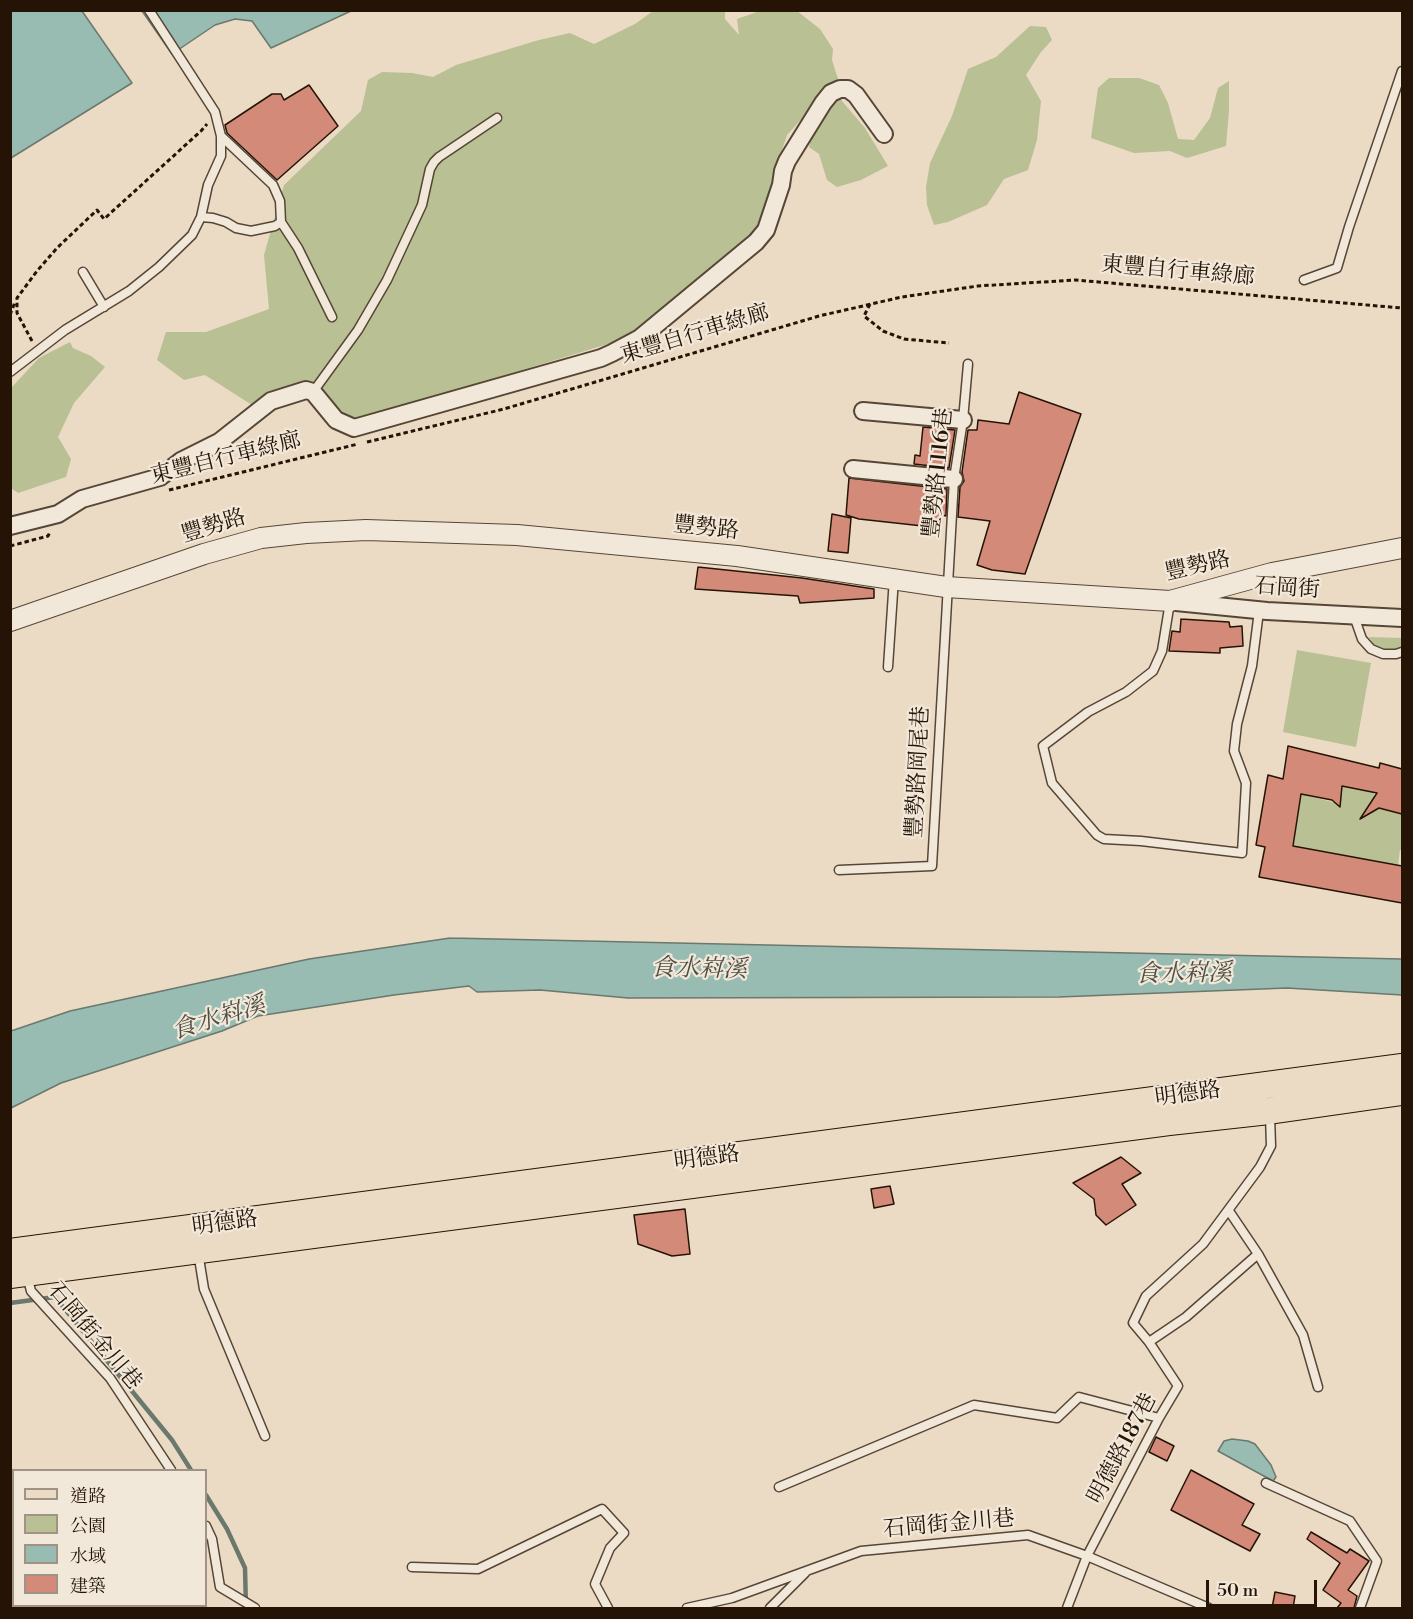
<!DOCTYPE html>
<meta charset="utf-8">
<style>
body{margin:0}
#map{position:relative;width:1413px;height:1619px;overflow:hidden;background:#ebdbc4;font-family:"Libre Bodoni","Noto Serif TC",serif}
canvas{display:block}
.frame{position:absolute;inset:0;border:12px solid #251406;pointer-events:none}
.legend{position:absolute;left:12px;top:1469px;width:195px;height:138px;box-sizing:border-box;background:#f2e8d9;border:2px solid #a09385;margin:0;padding:8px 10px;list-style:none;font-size:18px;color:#251406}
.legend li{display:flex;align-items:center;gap:12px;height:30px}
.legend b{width:30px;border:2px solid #a09385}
.scale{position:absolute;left:1206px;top:1580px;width:111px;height:27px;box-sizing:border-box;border:3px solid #251406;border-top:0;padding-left:8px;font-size:18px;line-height:21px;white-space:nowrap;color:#251406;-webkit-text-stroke:4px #f2e8d9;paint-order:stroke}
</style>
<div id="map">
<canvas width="1413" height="1619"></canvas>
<div class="frame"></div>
<ul class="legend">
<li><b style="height:8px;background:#ebdbc4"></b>道路</li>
<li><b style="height:16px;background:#b8c094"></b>公園</li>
<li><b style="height:16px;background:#98bbb2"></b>水域</li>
<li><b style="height:16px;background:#d48a78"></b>建築</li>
</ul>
<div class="scale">50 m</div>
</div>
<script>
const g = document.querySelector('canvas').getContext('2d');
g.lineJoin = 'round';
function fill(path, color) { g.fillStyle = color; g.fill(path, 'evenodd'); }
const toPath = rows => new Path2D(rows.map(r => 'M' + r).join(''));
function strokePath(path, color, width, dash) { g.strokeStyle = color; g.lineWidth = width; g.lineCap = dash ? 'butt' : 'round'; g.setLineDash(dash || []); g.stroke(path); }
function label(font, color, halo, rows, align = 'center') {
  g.font = font + ' "Libre Bodoni","Noto Serif TC",serif'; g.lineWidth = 4.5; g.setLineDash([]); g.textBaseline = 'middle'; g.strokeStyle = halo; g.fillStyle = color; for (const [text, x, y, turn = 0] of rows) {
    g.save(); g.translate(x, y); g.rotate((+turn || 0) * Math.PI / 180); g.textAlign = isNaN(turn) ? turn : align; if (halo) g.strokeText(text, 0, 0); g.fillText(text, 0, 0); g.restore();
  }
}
fill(toPath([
 [653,11,725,11,725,19,739,35,737,19,760,11,797,11,820,29,833,49,832,60,838,79,787,135,772,180,769,206,761,226,749,244,687,293,621,340,355,421,339,412,328,396,309,386,280,391,252,405,205,375,184,380,157,360,166,332,206,332,269,309,264,255,284,185,361,111,368,80,382,72,412,73,433,77,456,65,539,40,570,33,594,44,635,24],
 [1030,26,1046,27,1052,40,1041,52,1026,75,1041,101,1037,140,1028,170,1004,179,987,205,948,222,934,225,927,205,926,187,930,163,952,116,968,69,996,57],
 [1109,78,1139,78,1159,85,1168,103,1178,139,1194,140,1210,118,1218,88,1229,81,1229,110,1226,146,1187,158,1170,151,1134,153,1091,138,1098,88],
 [836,94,865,128,888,166,861,180,837,187,827,180,819,154,809,147,814,116],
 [70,342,73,348,91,356,105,367,74,403,58,437,71,459,66,477,18,493,11,488,11,388,39,358],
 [1369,637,1402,638,1402,646,1396,650,1386,650,1375,646],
 [1297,650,1371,663,1356,747,1283,732],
 [1341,785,1374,792,1374,810,1379,808,1402,814,1402,850,1400,850,1398,865,1293,846,1297,821,1296,816,1301,794,1336,803]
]), '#b8c094');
const water = toPath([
 [11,10,82,11,132,83,11,158,11,10],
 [142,11,351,11,271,48,252,21,235,19,215,25,172,54,142,11],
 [450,938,1402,959,1402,995,1287,988,1059,997,628,998,540,990,477,992,469,986,394,995,258,1016,222,1031,61,1083,11,1108,11,1031,70,1011,309,959,450,938],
 [1232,1439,1248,1441,1255,1444,1271,1465,1276,1477,1273,1481,1218,1451,1224,1441,1232,1439]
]);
fill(water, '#98bbb2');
strokePath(water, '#6a786d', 1.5);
strokePath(toPath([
 [10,1303,55,1297,172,1440,191,1470],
 [206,1495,227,1529,245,1568,246,1608]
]), '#6a786d', 4.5);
const building = toPath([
 [309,85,338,126,277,180,227,133,225,125,272,94,281,94,284,100,309,85],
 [1019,392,1081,414,1025,574,992,570,977,565,990,521,958,517,960,487,964,481,962,472,968,430,977,430,978,420,1009,424,1019,392],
 [923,427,955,430,949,468,914,464,915,455,920,456,923,427],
 [849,478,947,489,946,516,942,515,941,528,859,519,846,515,849,478],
 [832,514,851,518,848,553,828,551,832,514],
 [698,567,802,578,874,589,874,598,800,603,798,596,695,589,698,567],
 [1181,619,1229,622,1230,627,1242,626,1243,646,1220,648,1220,653,1169,651,1172,631,1180,632,1181,619],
 [1288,746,1379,768,1380,763,1402,769,1402,814,1379,808,1360,819,1377,793,1342,786,1340,807,1332,800,1301,794,1293,846,1402,866,1402,903,1259,877,1265,847,1256,845,1268,775,1283,779,1288,746],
 [1121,1157,1141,1173,1122,1184,1136,1205,1106,1225,1096,1215,1094,1199,1073,1183,1121,1157],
 [890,1186,894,1204,874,1208,871,1189,890,1186],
 [685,1209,690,1254,672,1256,638,1244,634,1215,685,1209],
 [1156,1437,1174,1446,1167,1461,1149,1452,1156,1437],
 [1191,1470,1254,1504,1242,1525,1260,1534,1250,1551,1171,1510,1191,1470],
 [1311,1532,1347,1553,1350,1549,1369,1561,1348,1590,1357,1596,1354,1608,1337,1608,1341,1603,1323,1590,1340,1563,1307,1539,1311,1532],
 [1275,1592,1295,1596,1293,1608,1272,1608,1275,1592]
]);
fill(building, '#d48a78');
strokePath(building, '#251406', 1.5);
const service = toPath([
 [201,217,213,218,226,222,236,228,251,231,275,226,281,222,280,201,273,185,221,136],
 [281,222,298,248,332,317],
 [83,272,104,307],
 [1304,280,1337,268,1349,227,1402,71],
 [10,372,65,330,129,291,159,267,192,235,201,217,208,185,221,156,221,136,215,112,149,10],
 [313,392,358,330,387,280,422,205,430,169,434,162,439,157,497,118],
 [1170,602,1162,651,1153,671,1126,692,1088,712,1043,746,1052,783,1097,835,1104,839,1141,841,1242,853,1246,783,1234,751,1237,724,1252,666,1259,611],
 [1354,616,1362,639,1371,649,1383,654,1396,654,1402,652],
 [888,667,894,578],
 [839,870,932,866,954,479,963,420,968,364],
 [1229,1211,1258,1254,1303,1335,1318,1387],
 [198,1252,204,1289,265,1436],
 [27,1275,31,1291,110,1378,171,1470],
 [1149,1342,1186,1317,1258,1254],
 [1266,1483,1350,1521,1377,1561,1360,1608],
 [779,1487,974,1405,1057,1418,1079,1397,1159,1418],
 [206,1526,212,1539,220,1587,255,1608],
 [412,1567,478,1569,602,1509,624,1533,610,1548,595,1584,608,1608],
 [687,1608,732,1598,861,1551,1028,1535,1087,1556,1209,1608],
 [770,1608,805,1573],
 [1067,1608,1087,1556,1159,1418,1178,1386,1149,1342,1133,1323,1146,1296,1203,1244,1260,1167,1271,1146,1270,1115]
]);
const minor = toPath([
 [863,411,963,420],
 [853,469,954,479],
 [10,526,58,514,82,499,160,477,181,461,219,442,271,401,306,390,313,392,336,420,354,428,601,358,612,353,640,338,756,242,766,230,781,185,783,171,787,161,823,103,831,93,840,89,848,89,856,95,884,134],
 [1176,602,1267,611,1402,618]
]);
const tertiary = toPath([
 [10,621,204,554,261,538,306,533,366,530,517,535,737,556,946,587,1170,601,1272,573,1402,548]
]);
const primary = toPath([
 [10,1252,1402,1067],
 [10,1275,1169,1122,1269,1111,1402,1092]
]);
strokePath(service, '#564636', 11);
strokePath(minor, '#564636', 20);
strokePath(tertiary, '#564636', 22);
strokePath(primary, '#251406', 28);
strokePath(toPath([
 [870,304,864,316,883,331,904,339,949,343],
 [10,315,15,302],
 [32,341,17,313,17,298,37,271,57,248,97,210,104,219,201,131,207,124],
 [367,442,504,409,819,316,902,297,978,286,1075,280,1402,308],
 [169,490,358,444],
 [10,546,48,536,50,532]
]), '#251406', 3, [4.5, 3]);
strokePath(service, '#f2e8d9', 8);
strokePath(minor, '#f2e8d9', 16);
strokePath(tertiary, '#f2e8d9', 20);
strokePath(primary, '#ebdbc4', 26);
label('22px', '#251406', '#f2e8d9', [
 ["東豐自行車綠廊",1178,272,5],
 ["東豐自行車綠廊",695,335,-17],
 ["東豐自行車綠廊",226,459,-14],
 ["豐勢路1116巷",939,473,-84],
 ["豐勢路",214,527,-17],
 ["豐勢路",706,529,6],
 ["豐勢路",1198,567,-13],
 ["石岡街",1287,589,4],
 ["豐勢路岡尾巷",919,772,-87],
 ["明德路",1188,1095,-8],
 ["明德路",707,1159,-8],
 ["明德路",225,1224,-8],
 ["石岡街金川巷",94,1337,50],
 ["明德路187巷",1123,1449,-62],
 ["石岡街金川巷",949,1525,-5]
]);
label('italic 24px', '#4d4e42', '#f2e8d9', [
 ["食水嵙溪",699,970,1],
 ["食水嵙溪",1184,975,-1],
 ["食水嵙溪",219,1019,-17]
]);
</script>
